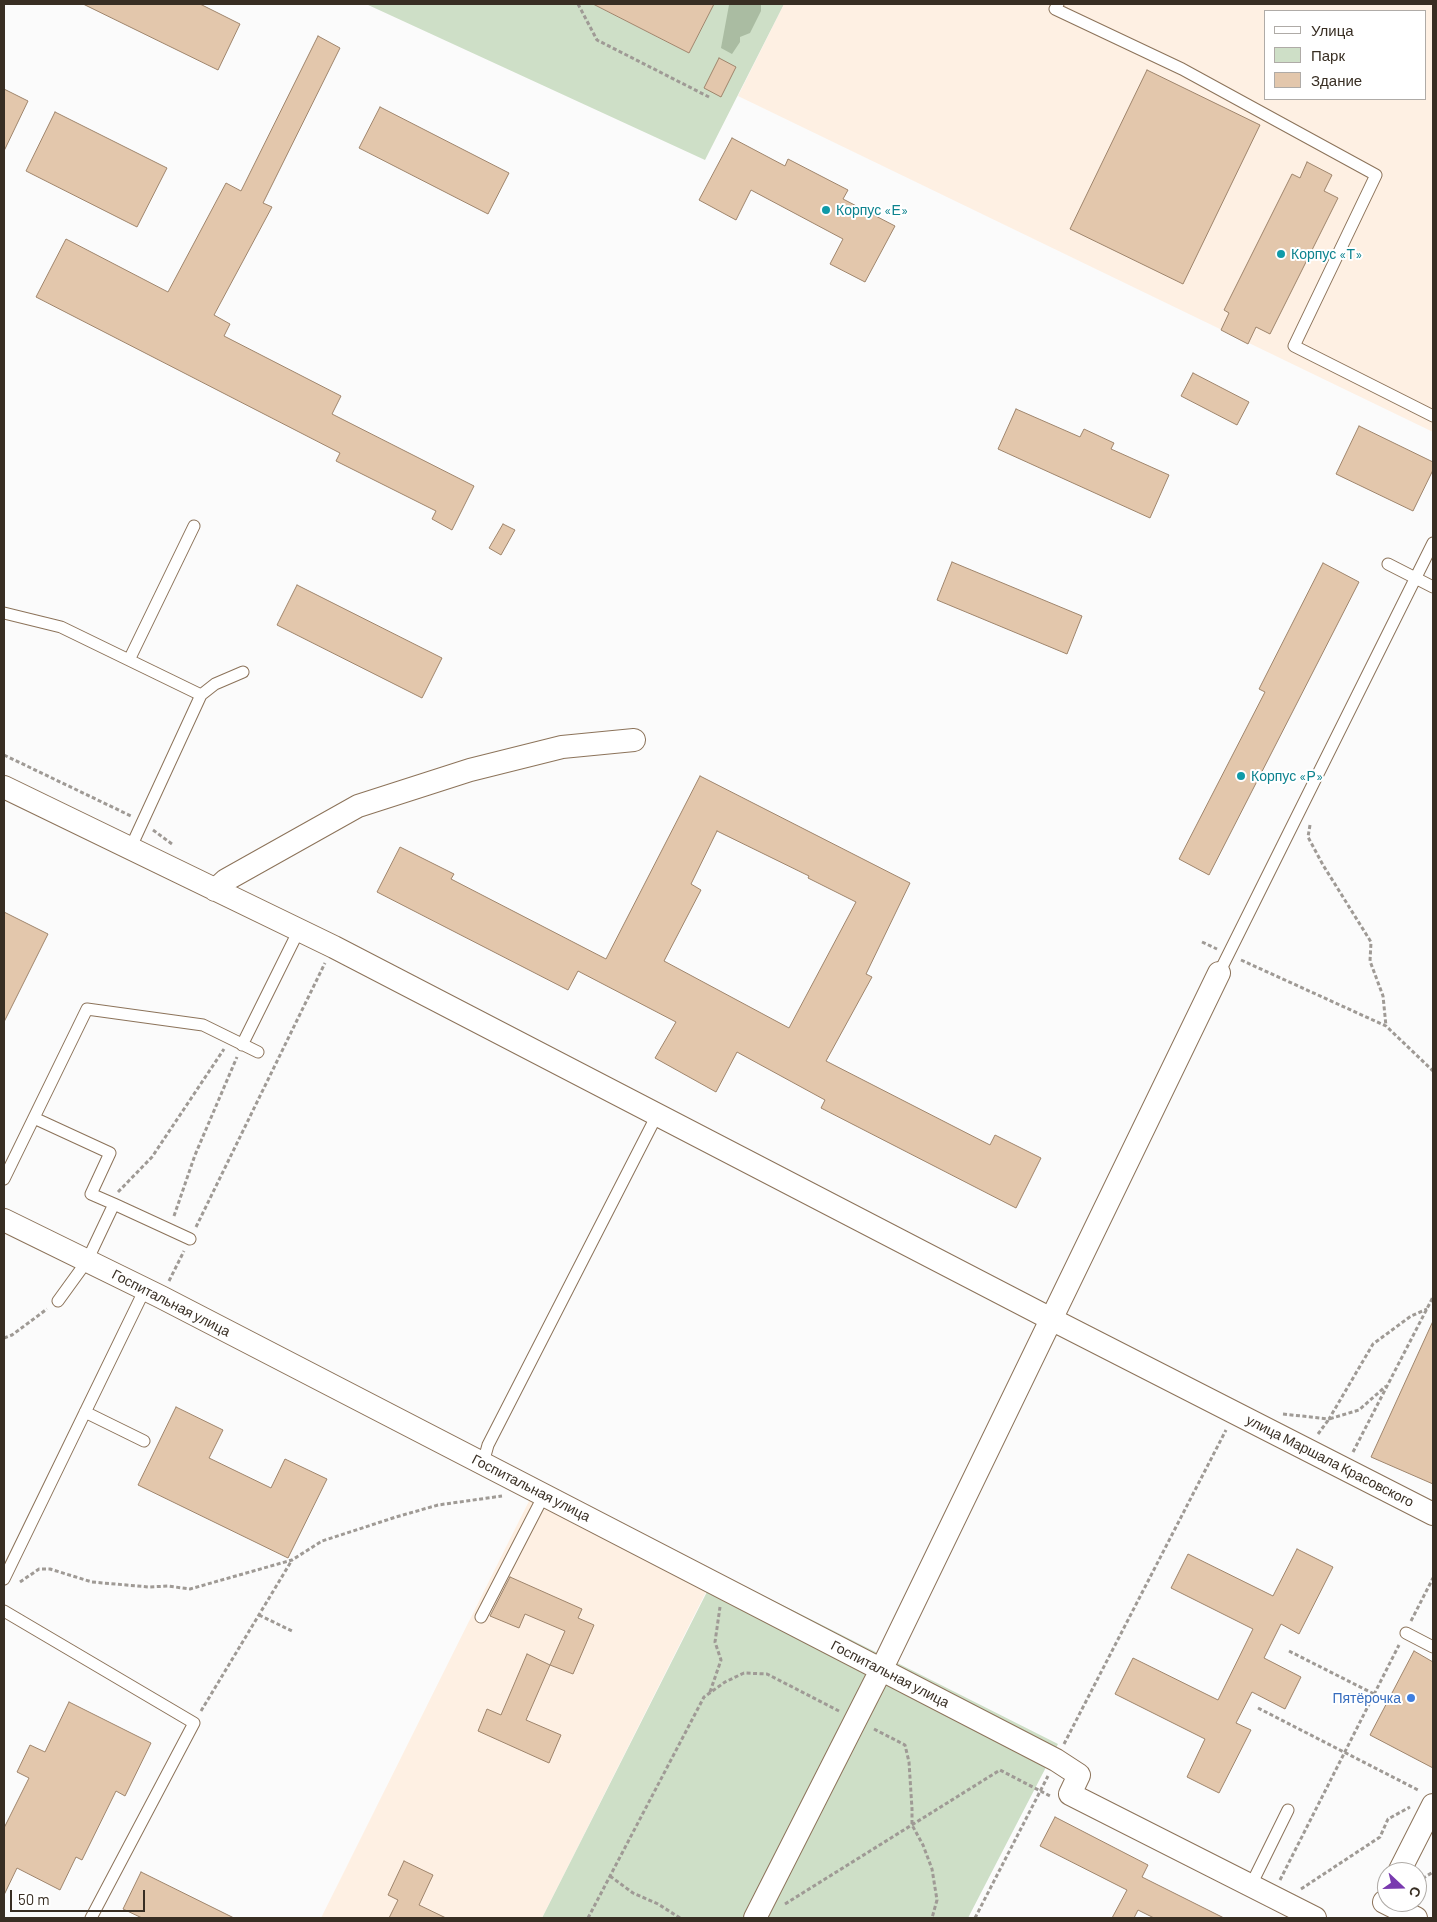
<!DOCTYPE html>
<meta charset="utf-8">
<style>
body{margin:0}
#map{position:relative;width:1437px;height:1922px;overflow:hidden;background:#fbfbfb;font-family:Barlow,sans-serif}
canvas{display:block}
.frame{position:absolute;inset:0;border:5px solid #382e23;pointer-events:none}
.legend{position:absolute;left:1264px;top:10px;width:162px;height:90px;box-sizing:border-box;background:#fff;border:1px solid #afaba7;margin:0;padding:6px 9px;list-style:none;font-size:15px;color:#382e23}
.legend li{display:flex;align-items:center;gap:10px;height:25px}
.legend b{width:25px;border:1px solid #afaba7}
.north{position:absolute;left:1377px;top:1862px;width:50px;height:50px;box-sizing:border-box;background:#fff;border:1px solid #afaba7;border-radius:50%;rotate:111deg;font-size:14px;font-weight:700;line-height:20px;text-align:center;color:#382e23}
.north::after{content:'';display:block;margin:auto;width:18px;height:22px;background:#793aaf;clip-path:polygon(50% 0,100% 100%,50% 72%,0 100%)}
.scale{position:absolute;left:10px;top:1890px;width:135px;height:22px;box-sizing:border-box;border:2px solid #382e23;border-top:0;padding-left:6px;font-size:15px;line-height:18px;white-space:nowrap;color:#382e23;-webkit-text-stroke:4px #fff;paint-order:stroke}
</style>
<div id="map">
<canvas width="1437" height="1922"></canvas>
<div class="frame"></div>
<ul class="legend">
<li><b style="height:6px;background:#fff"></b>Улица</li>
<li><b style="height:14px;background:#cedfc7"></b>Парк</li>
<li><b style="height:14px;background:#e3c7ac"></b>Здание</li>
</ul>
<div class="north">С</div>
<div class="scale">50 m</div>
</div>
<script>
const g = document.querySelector('canvas').getContext('2d');
g.lineJoin = 'round';
function fill(path, color) { g.fillStyle = color; g.fill(path, 'evenodd'); }
const toPath = rows => new Path2D(rows.map(r => 'M' + r).join(''));
function strokePath(path, color, width, dash) { g.strokeStyle = color; g.lineWidth = width; g.lineCap = dash ? 'butt' : 'round'; g.setLineDash(dash || []); g.stroke(path); }
function label(font, color, halo, rows, align = 'center') {
  g.font = font + ' Barlow,sans-serif'; g.lineWidth = 4; g.setLineDash([]); g.textBaseline = 'middle'; g.strokeStyle = halo; g.fillStyle = color; for (const [text, x, y, turn = 0] of rows) {
    g.save(); g.translate(x, y); g.rotate((+turn || 0) * Math.PI / 180); g.textAlign = isNaN(turn) ? turn : align; if (halo) g.strokeText(text, 0, 0); g.fillText(text, 0, 0); g.restore();
  }
}
fill(toPath([
 [784,4,1433,4,1433,432,738,96],
 [1266,11,1426,11,1426,99,1266,99],
 [530,1499,707,1590,542,1918,321,1918]
]), '#fef0e3');
fill(toPath([
 [366,4,593,4,689,53,714,4,784,4,705,160],
 [717,1572,1058,1744,968,1918,542,1918]
]), '#cedfc7');
fill(toPath([
 [761,4,761,11,750,33,740,37,740,42,732,54,721,48,729,5]
]), '#aabca2');
const building = toPath([
 [83,4,200,4,240,24,218,70,83,4],
 [593,4,714,4,689,53,593,4],
 [318,36,340,48,263,203,272,207,214,315,230,324,224,336,341,396,332,414,474,486,452,530,432,519,436,511,336,461,340,453,36,297,66,239,168,292,226,183,241,191,318,36],
 [719,58,736,67,721,97,704,88,719,58],
 [1147,70,1260,125,1183,284,1070,229,1147,70],
 [4,89,28,101,4,151,4,89],
 [380,107,509,173,488,214,359,148,380,107],
 [55,112,167,168,137,227,26,171,55,112],
 [732,138,785,166,788,159,848,190,843,199,895,226,865,282,830,264,843,239,751,190,736,220,699,200,732,138],
 [1307,162,1332,175,1324,191,1338,198,1270,334,1256,327,1248,344,1221,330,1229,313,1224,310,1292,174,1300,178,1307,162],
 [1193,373,1249,402,1237,425,1181,396,1193,373],
 [1016,409,1080,437,1084,429,1114,443,1111,449,1169,475,1150,518,998,449,1016,409],
 [1359,426,1433,462,1433,470,1413,511,1336,474,1359,426],
 [503,524,515,530,501,555,489,548,503,524],
 [952,562,1082,616,1067,654,937,600,952,562],
 [1323,563,1359,582,1209,875,1179,859,1265,692,1259,689,1323,563],
 [297,585,442,658,422,698,277,625,297,585],
 [700,776,910,883,866,974,872,977,826,1061,990,1145,995,1135,1041,1158,1016,1208,821,1108,825,1100,737,1052,716,1092,655,1058,676,1022,578,971,568,990,377,892,400,847,454,874,451,879,606,959,700,776],
 [717,831,809,876,808,878,856,902,789,1028,664,961,701,890,691,884,717,831],
 [4,912,48,934,4,1022,4,912],
 [1433,1321,1433,1484,1371,1457,1433,1321],
 [176,1407,223,1430,209,1458,271,1488,285,1459,327,1479,288,1558,138,1485,176,1407],
 [1297,1549,1333,1567,1299,1634,1281,1624,1264,1658,1301,1677,1285,1709,1252,1692,1236,1723,1251,1730,1219,1793,1187,1777,1205,1739,1115,1694,1133,1658,1218,1700,1253,1629,1171,1588,1188,1554,1273,1596,1297,1549],
 [510,1577,582,1609,578,1618,594,1625,573,1674,550,1665,565,1631,525,1614,519,1628,490,1616,510,1577],
 [1414,1651,1433,1662,1433,1768,1370,1735,1414,1651],
 [527,1654,550,1665,526,1720,561,1735,549,1763,478,1731,487,1709,501,1715,527,1654],
 [69,1702,151,1743,125,1796,116,1791,82,1860,76,1857,60,1890,17,1868,4,1895,4,1828,29,1778,17,1772,30,1745,45,1752,69,1702],
 [1055,1817,1148,1865,1142,1877,1224,1918,1154,1918,1138,1910,1134,1918,1112,1918,1127,1890,1040,1846,1055,1817],
 [404,1861,433,1875,419,1905,446,1918,389,1918,398,1900,388,1895,404,1861],
 [141,1872,234,1918,142,1918,123,1909,141,1872]
]);
fill(building, '#e3c7ac');
strokePath(building, '#9f856c', 1);
const lane = toPath([
 [1058,4,1055,9,1182,69,1376,175,1294,346,1433,416],
 [1388,564,1433,587],
 [4,613,61,627,201,695],
 [129,660,194,526],
 [130,849,201,695,215,684,243,672],
 [1219,973,1433,543],
 [242,1045,299,930],
 [34,1118,110,1153,91,1194,114,1204],
 [4,1179,87,1009,203,1025,258,1052],
 [58,1301,87,1261,114,1204,190,1239],
 [85,1412,144,1441],
 [483,1463,488,1445,657,1115],
 [4,1579,145,1289],
 [4,1611,194,1723,91,1918],
 [481,1617,544,1495],
 [1406,1633,1433,1647],
 [1251,1885,1288,1810]
]);
const street = toPath([
 [4,787,334,947,1051,1319,1433,1514],
 [215,890,226,880,358,806,470,770,562,747,634,740],
 [4,1220,161,1297,1056,1760,1079,1775,1070,1794,1315,1918],
 [1399,1872,1433,1805],
 [1384,1902,1416,1918],
 [755,1918,887,1658,1219,973]
]);
strokePath(lane, '#8c735a', 13);
strokePath(street, '#8c735a', 24);
strokePath(toPath([
 [578,4,597,40,709,97],
 [4,755,131,816],
 [1310,825,1308,837,1323,865,1371,942,1370,961,1383,996,1386,1026],
 [153,830,172,844],
 [1202,942,1217,949],
 [1241,960,1386,1026,1433,1071],
 [118,1192,152,1157,224,1049],
 [174,1216,195,1155,237,1057],
 [196,1227,325,963],
 [169,1281,184,1251],
 [4,1338,12,1335,47,1309],
 [1283,1414,1329,1419,1373,1344,1411,1316,1427,1309],
 [1318,1434,1329,1419,1359,1410,1386,1386],
 [1353,1452,1433,1297],
 [20,1582,39,1569,50,1569,92,1582,149,1587,168,1586,190,1589,292,1560,322,1541,396,1517,438,1505,502,1496],
 [259,1615,292,1631],
 [1411,1621,1433,1578],
 [1289,1651,1374,1694],
 [710,1692,721,1660,715,1642,720,1607],
 [1258,1708,1420,1791],
 [201,1711,292,1560],
 [874,1729,905,1745,909,1762,912,1809,912,1825,923,1845,932,1869,937,1900,932,1918],
 [1064,1744,1226,1430],
 [610,1876,633,1893,658,1904,680,1918],
 [1280,1880,1399,1645],
 [1417,1882,1433,1872],
 [1301,1889,1380,1837,1388,1819,1410,1807],
 [785,1904,1000,1770,1052,1797],
 [588,1918,704,1697,725,1682,744,1673,767,1674,839,1711],
 [975,1918,1048,1776]
]), '#9f9a95', 3, [4, 2.5]);
strokePath(lane, '#fff', 11);
strokePath(street, '#fff', 22);
for (const [x, y, r, color] of [
 [826,210,5,"#0f9aa8"],
 [1281,254,5,"#0f9aa8"],
 [1241,776,5,"#0f9aa8"],
 [1411,1698,5,"#3f7fe0"]
]) { const dot = new Path2D(); dot.arc(x, y, r, 0, 2 * Math.PI); g.fillStyle = color; g.fill(dot); strokePath(dot, '#fff', 2); }
label('14px', '#0d838f', '#fff', [
 ["Корпус «Е»",836,210],
 ["Корпус «Т»",1291,254],
 ["Корпус «Р»",1251,776]
], 'left');
label('14px', '#382e23', '#fff', [
 ["Госпитальная улица",171,1303,27],
 ["улица Маршала Красовского",1330,1461,27],
 ["Госпитальная улица",531,1488,27],
 ["Госпитальная улица",890,1674,27]
]);
label('14px', '#366cbe', '#fff', [
 ["Пятёрочка",1401,1698]
], 'right');
</script>
